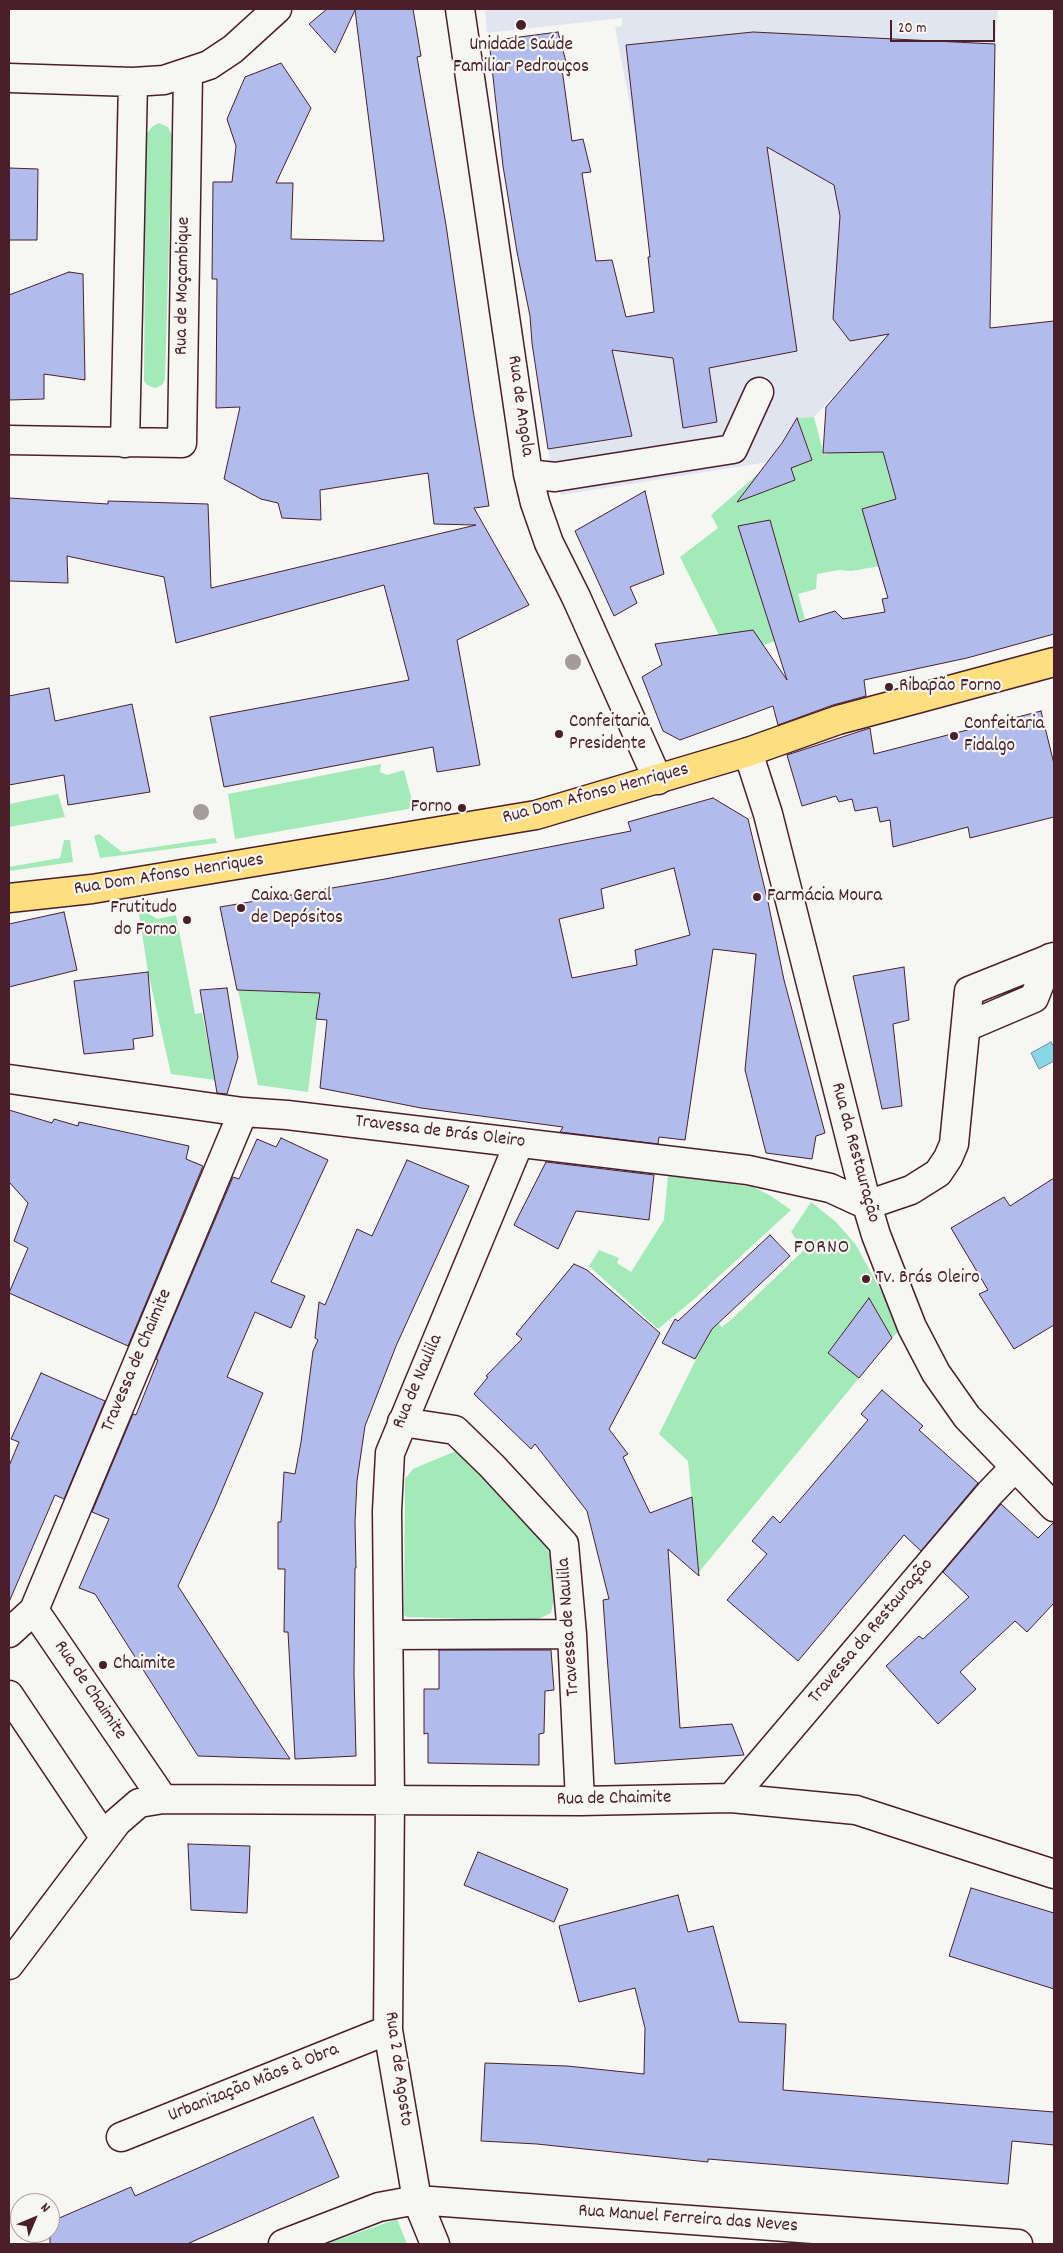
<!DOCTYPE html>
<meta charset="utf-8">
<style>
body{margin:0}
#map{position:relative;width:1063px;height:2253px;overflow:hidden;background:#f6f6f2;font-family:Dekko,sans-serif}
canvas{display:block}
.frame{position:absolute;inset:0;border:10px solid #4a1f2b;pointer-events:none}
.north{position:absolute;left:10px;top:2193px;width:50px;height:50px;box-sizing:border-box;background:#f6f6f2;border:1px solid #b1a0a2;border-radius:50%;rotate:45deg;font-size:14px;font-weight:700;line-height:20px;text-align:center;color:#4a1f2b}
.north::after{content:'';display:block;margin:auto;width:18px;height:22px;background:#4a1f2b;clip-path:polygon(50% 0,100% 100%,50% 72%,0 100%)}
.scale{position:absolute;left:890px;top:20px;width:105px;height:22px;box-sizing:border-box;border:2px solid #4a1f2b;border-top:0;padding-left:6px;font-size:15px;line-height:18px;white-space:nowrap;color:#4a1f2b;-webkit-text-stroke:4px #f6f6f2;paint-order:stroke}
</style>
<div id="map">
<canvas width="1063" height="2253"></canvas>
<div class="frame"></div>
<div class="north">N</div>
<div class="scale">20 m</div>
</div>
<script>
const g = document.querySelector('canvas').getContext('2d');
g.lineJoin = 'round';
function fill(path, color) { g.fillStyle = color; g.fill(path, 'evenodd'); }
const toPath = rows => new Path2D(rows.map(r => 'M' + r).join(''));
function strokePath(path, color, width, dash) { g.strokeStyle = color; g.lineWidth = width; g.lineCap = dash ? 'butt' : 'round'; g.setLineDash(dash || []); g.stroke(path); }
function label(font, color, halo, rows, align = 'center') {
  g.font = font + ' Dekko,sans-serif'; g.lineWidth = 4.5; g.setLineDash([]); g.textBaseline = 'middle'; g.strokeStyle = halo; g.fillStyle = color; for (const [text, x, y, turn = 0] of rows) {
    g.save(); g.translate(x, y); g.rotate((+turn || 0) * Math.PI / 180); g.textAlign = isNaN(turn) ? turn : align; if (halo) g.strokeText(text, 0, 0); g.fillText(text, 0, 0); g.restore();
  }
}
fill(toPath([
 [485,9,998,9,995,44,990,327,1036,323,1054,458,1054,509,1014,520,859,369,814,417,797,418,768,462,561,495,551,465,548,449,632,435,608,333,660,329,635,131,615,27,622,26,622,18,487,33]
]), '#e1e5f0');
fill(toPath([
 [159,123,168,127,172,136,165,379,162,385,155,388,147,385,144,381,146,134,153,126],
 [814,417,824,455,878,435,895,495,927,484,898,563,851,571,839,570,817,574,816,589,798,594,805,619,791,623,792,635,730,657,680,557,718,528,711,515,758,474,762,493,795,480,790,463,810,453,797,418],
 [381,764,380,772,387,775,404,770,414,808,235,839,228,794],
 [58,794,65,817,9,827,9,804],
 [99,834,122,852,215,838,217,843,100,858,94,836],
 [64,840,70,840,73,862,9,871,9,867,60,858],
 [138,907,157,919,176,915,195,1014,202,1013,215,1080,171,1074,148,972],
 [238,990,320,993,308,1092,258,1085],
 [668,1175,753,1187,771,1196,791,1210,693,1300,658,1329,589,1266,599,1250,619,1258,617,1263,631,1272,664,1220],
 [811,1202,836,1222,856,1245,901,1328,892,1338,869,1299,828,1353,859,1378,699,1572,688,1461,659,1434,712,1327,718,1323,722,1327,733,1318,804,1250,791,1232],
 [458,1450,462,1451,546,1544,550,1556,554,1600,551,1613,534,1621,407,1617,404,1615,405,1479,413,1469],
 [397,2219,407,2244,326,2244]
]), '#a2eab7');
const water = toPath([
 [1051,1042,1054,1047,1054,1061,1039,1069,1031,1053,1051,1042]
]);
fill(water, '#88d7e5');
strokePath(water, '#6f8d9b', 1);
const building = toPath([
 [327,9,413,9,421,56,417,57,446,225,473,410,489,506,474,508,529,605,457,640,480,765,437,772,433,747,224,787,210,717,409,680,384,585,176,643,164,577,67,556,68,583,9,581,9,498,108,504,108,501,208,504,211,588,476,525,434,524,428,473,320,490,321,520,282,518,278,503,261,499,224,479,240,407,216,408,217,279,212,279,213,182,232,182,236,146,227,119,245,77,281,63,311,108,276,183,293,183,291,239,384,241,355,10,335,53,309,24,327,9],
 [558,32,568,69,562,69,572,141,583,139,591,172,582,173,596,261,612,260,626,317,654,312,648,257,650,257,626,45,753,32,995,44,990,328,1054,321,1054,634,967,658,864,680,866,696,833,705,778,725,773,706,680,740,663,731,642,677,662,665,655,644,753,630,787,680,738,526,770,520,799,622,835,611,843,619,885,612,882,599,888,598,862,509,896,499,883,452,823,453,826,407,889,334,850,341,833,319,840,216,834,185,767,147,797,351,709,368,717,422,683,428,673,358,612,350,632,436,548,449,532,343,530,316,517,252,503,166,489,41,558,32],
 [9,168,38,169,37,240,9,240,9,168],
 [69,272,83,274,85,380,44,374,44,399,9,400,9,295,69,272],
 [797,418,812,460,791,468,795,480,737,502,782,443,797,418],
 [645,491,664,574,630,587,637,603,614,616,575,531,645,491],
 [49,688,55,721,132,704,150,792,68,805,64,775,9,785,9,696,49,688],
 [1041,711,1054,764,1054,817,970,838,968,827,893,847,890,820,880,822,877,807,855,811,852,799,839,802,836,796,802,806,787,755,870,728,874,754,1041,711],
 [713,798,748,819,768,902,784,980,825,1133,816,1136,812,1159,766,1153,745,1070,756,954,713,949,685,1140,659,1137,658,1144,560,1132,563,1127,421,1108,320,1088,327,1020,316,1019,320,993,237,990,220,907,385,879,631,831,628,822,713,798],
 [674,868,690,935,635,950,637,965,572,978,559,919,604,908,601,889,674,868],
 [64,912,77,970,9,987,9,924,64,912],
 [904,967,909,1020,893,1024,902,1106,882,1109,853,976,904,967],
 [148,972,153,1036,133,1039,134,1049,84,1054,74,981,148,972],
 [227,988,238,1057,227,1094,217,1093,200,990,227,988],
 [9,1110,52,1123,54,1119,78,1126,79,1122,189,1146,186,1159,203,1166,128,1346,9,1293,28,1248,14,1241,28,1203,9,1182,9,1110],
 [281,1138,328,1160,271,1282,305,1296,291,1328,255,1312,227,1377,263,1393,215,1507,178,1586,290,1759,198,1756,95,1594,79,1588,109,1519,92,1512,133,1414,136,1415,158,1360,156,1359,233,1177,239,1179,257,1139,276,1147,281,1138],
 [407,1160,469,1186,396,1346,365,1426,357,1481,355,1522,356,1568,355,1568,354,1674,356,1756,295,1759,288,1632,284,1632,285,1569,278,1569,278,1522,281,1522,284,1472,295,1474,301,1442,313,1351,318,1340,315,1338,319,1302,325,1305,357,1229,372,1236,407,1160],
 [546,1162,654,1175,649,1220,576,1211,558,1249,514,1225,546,1162],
 [1054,1178,1054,1325,1014,1349,979,1294,988,1290,951,1228,1004,1197,1010,1206,1054,1178],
 [770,1235,790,1256,712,1329,695,1359,662,1343,675,1319,678,1321,770,1235],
 [574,1264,587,1270,660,1333,609,1429,628,1454,623,1457,650,1513,692,1497,699,1576,668,1549,680,1728,732,1724,744,1755,615,1764,603,1600,609,1599,587,1511,535,1444,531,1449,474,1394,488,1377,486,1376,522,1339,516,1334,574,1264],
 [869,1298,892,1338,859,1378,828,1353,869,1298],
 [41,1373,105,1401,64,1499,55,1495,9,1602,9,1466,19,1442,11,1439,41,1373],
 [882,1390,923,1426,919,1430,978,1483,921,1551,904,1535,798,1661,727,1600,767,1554,752,1541,773,1516,780,1523,868,1420,861,1414,882,1390],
 [1001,1504,1038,1538,1054,1522,1054,1603,1027,1632,1015,1621,960,1672,976,1689,938,1724,886,1666,919,1636,923,1639,969,1597,943,1572,1001,1504],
 [439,1650,551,1650,554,1690,545,1691,544,1733,539,1734,539,1765,428,1763,428,1733,424,1734,424,1689,439,1689,439,1650],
 [188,1844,250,1846,247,1913,191,1910,188,1844],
 [478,1852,568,1889,554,1922,464,1885,478,1852],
 [971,1888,1054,1913,1054,1989,949,1956,971,1888],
 [678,1895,688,1932,713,1926,739,2022,786,2024,783,2090,1054,2112,1054,2145,1012,2141,1008,2184,708,2159,708,2162,537,2144,481,2141,485,2063,567,2066,644,2074,645,2028,635,1988,579,2002,559,1926,678,1895],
 [313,2117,339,2177,187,2244,50,2244,50,2222,131,2187,135,2196,313,2117]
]);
fill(building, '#b1bced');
strokePath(building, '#4a1f2b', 1);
const minor = toPath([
 [460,9,528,474,535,503,549,543,576,597,658,780],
 [9,78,133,82,164,80,209,65,233,49,277,9],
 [9,440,182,443,188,73],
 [125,443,133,82],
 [528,474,555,477,733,449,759,392],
 [748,752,768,814,867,1205,876,1235,912,1327,936,1373,967,1417,1054,1507],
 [966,1027,1034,998,1050,958],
 [9,1079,243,1112,287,1115,748,1170,830,1188,867,1205],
 [867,1205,911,1190,938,1173,948,1158,954,1144,969,991,1054,957],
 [402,1422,455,1430,492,1466,564,1544,572,1634,580,1801],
 [34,1610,163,1799],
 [9,1633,34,1610,243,1112],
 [390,1635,572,1634],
 [9,1695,104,1837],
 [731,1798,990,1493,1015,1467],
 [9,1965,117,1822,139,1803,163,1799,580,1801,731,1798,856,1810,1054,1874],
 [121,2137,388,2030],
 [283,2244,379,2207,417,2200,1018,2244],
 [435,2244,417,2200,388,2030,390,1799,387,1511,390,1453,519,1143]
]);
const major = toPath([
 [9,898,92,889,536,815,748,752,838,720,1054,662]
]);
strokePath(minor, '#4a1f2b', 31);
strokePath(major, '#4a1f2b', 31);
strokePath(minor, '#f6f6f2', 28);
strokePath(major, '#fedf80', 28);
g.fillStyle = '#a49c98';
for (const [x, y] of [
 [573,662],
 [201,812]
]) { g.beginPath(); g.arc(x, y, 8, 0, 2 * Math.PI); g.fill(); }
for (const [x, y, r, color] of [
 [521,25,6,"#4a1f2b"],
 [889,687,5,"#4a1f2b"],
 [559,734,5,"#4a1f2b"],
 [954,736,5,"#4a1f2b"],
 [462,808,5,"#4a1f2b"],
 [757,897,5,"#4a1f2b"],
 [241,908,5,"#4a1f2b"],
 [187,920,5,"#4a1f2b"],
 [866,1279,5,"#4a1f2b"],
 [103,1665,5,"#4a1f2b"]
]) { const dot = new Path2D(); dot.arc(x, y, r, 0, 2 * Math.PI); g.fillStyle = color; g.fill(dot); strokePath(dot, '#f6f6f2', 2); }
label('19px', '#4a1f2b', '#f6f6f2', [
 ["Unidade Saúde",521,46,"center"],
 ["Familiar Pedrouços",521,68,"center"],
 ["Ribapão Forno",899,687],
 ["Confeitaria",569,723],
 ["Presidente",569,745],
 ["Confeitaria",964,725],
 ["Fidalgo",964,747],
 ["Forno",452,808,"right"],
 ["Caixa Geral",251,897],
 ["de Depósitos",251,919],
 ["Farmácia Moura",767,897],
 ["Frutitudo",177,909,"right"],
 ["do Forno",177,931,"right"],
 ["Tv. Brás Oleiro",876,1279],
 ["Chaimite",113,1665]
], 'left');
label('19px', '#4a1f2b', '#f6f6f2', [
 ["Rua de Moçambique",184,286,-89],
 ["Rua de Angola",519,406,82],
 ["Rua Dom Afonso Henriques",596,795,-15],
 ["Rua Dom Afonso Henriques",169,876,-9],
 ["Travessa de Brás Oleiro",440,1133,7],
 ["Rua da Restauração",854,1153,75],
 ["Travessa de Chaimite",138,1361,-67],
 ["Rua de Naulila",419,1382,-67],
 ["Travessa de Naulila",570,1627,-94],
 ["Travessa da Restauração",872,1632,-50],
 ["Rua de Chaimite",89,1691,56],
 ["Rua de Chaimite",614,1800,-1],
 ["Rua 2 de Agosto",397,2069,82],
 ["Urbanização Mãos à Obra",254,2084,-22],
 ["Rua Manuel Ferreira das Neves",688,2220,4]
]);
g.letterSpacing = '1px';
label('20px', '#4a1f2b', '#f6f6f2', [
 ["FORNO",822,1249]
]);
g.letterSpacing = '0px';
</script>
